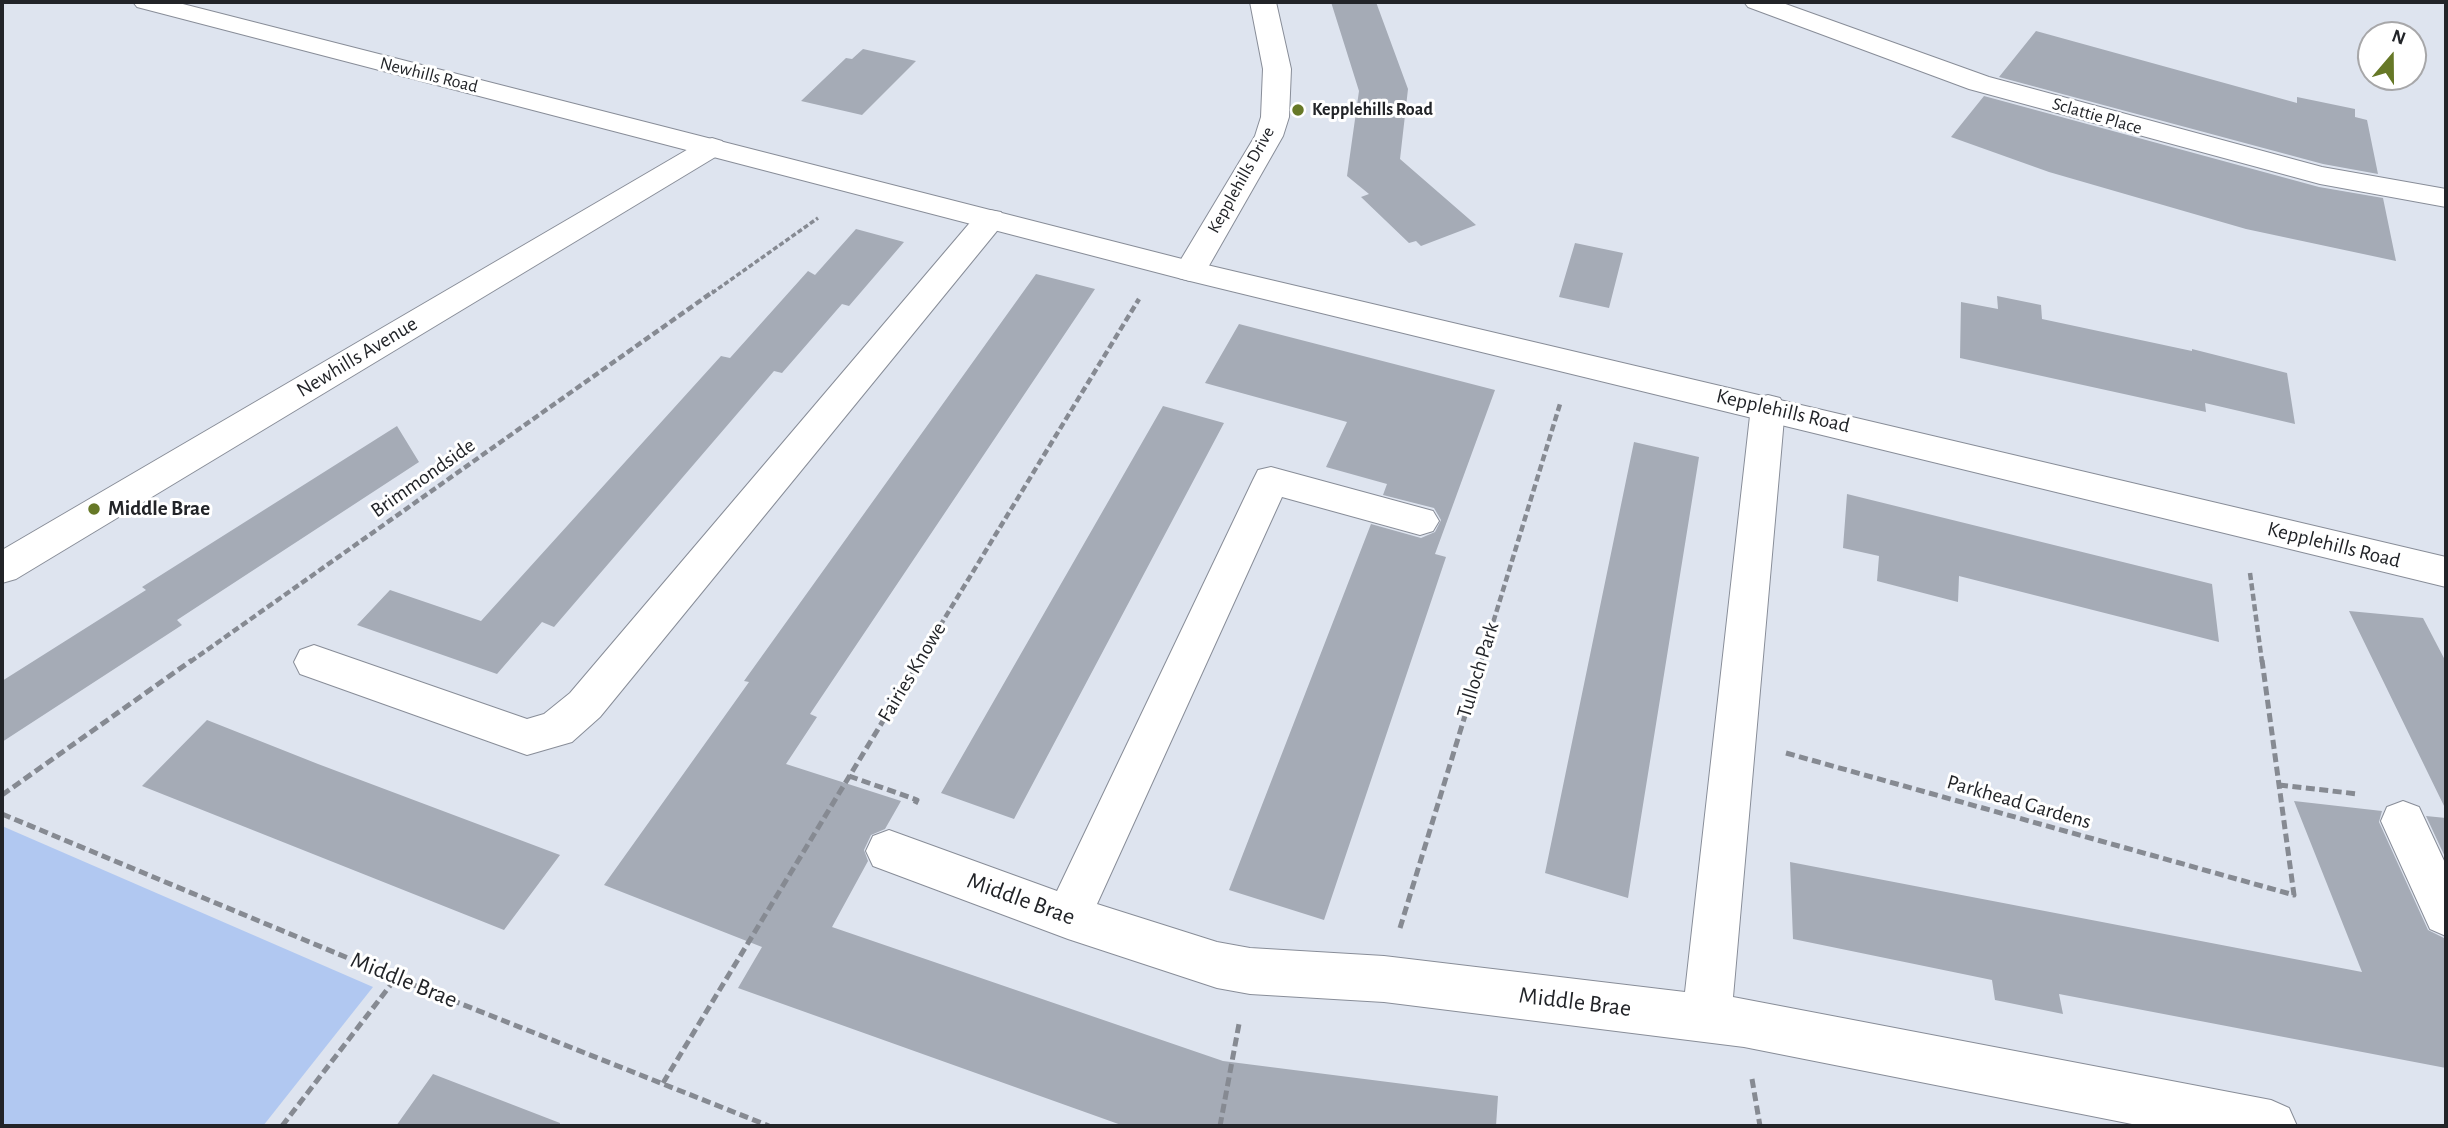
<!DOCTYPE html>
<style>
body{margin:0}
#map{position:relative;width:2448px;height:1128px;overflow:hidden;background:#dee4ef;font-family:"Alegreya Sans",sans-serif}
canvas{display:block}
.frame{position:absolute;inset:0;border:4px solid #222428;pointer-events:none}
.north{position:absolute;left:2357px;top:21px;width:70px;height:70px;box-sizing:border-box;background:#fff;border:2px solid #a7a7a9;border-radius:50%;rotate:20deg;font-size:19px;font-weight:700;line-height:28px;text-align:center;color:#222428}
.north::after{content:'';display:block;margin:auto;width:24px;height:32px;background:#667827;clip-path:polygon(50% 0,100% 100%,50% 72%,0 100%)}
</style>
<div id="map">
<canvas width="2448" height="1128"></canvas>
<div class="frame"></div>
<div class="north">N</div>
</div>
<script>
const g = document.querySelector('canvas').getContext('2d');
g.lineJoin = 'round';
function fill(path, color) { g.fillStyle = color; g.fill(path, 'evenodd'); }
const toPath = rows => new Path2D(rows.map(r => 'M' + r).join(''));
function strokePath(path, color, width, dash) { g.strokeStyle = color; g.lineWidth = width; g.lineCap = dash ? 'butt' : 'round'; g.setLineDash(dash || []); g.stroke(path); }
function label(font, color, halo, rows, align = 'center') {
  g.font = font + ' "Alegreya Sans",sans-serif'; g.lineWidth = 6; g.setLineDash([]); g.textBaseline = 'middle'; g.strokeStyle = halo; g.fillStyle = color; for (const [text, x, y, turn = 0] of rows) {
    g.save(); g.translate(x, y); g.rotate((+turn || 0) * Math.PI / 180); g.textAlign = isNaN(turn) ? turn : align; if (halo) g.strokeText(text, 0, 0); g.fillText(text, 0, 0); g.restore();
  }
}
fill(toPath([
 [2,826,373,987,263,1126,2,1126]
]), '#b1c8f1');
fill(toPath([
 [1331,2,1376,2,1408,89,1400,159,1476,225,1421,246,1416,241,1409,243,1361,197,1369,194,1347,176,1359,91],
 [2036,31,2297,103,2297,97,2355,109,2355,117,2367,120,2378,174,2323,164,1999,77],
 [863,49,916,61,862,115,801,101,846,58,852,59],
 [1984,96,2319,187,2383,198,2396,261,2246,229,2049,172,1951,137],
 [856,229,904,242,849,306,842,304,782,373,774,371,554,627,542,622,497,674,357,625,390,590,481,621,721,356,730,358,808,271,815,275],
 [1575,243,1623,253,1609,308,1559,297],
 [1036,274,1095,289,810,714,817,717,786,764,901,801,885,829,871,835,864,850,868,861,832,927,1223,1061,1498,1096,1496,1126,1124,1126,738,988,762,947,604,885,749,682,744,681],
 [1997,296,2041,305,2042,319,2192,351,2192,349,2287,373,2295,424,2205,403,2206,412,1960,358,1961,302,1998,309],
 [1239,324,1495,390,1435,554,1446,557,1324,920,1229,890,1371,524,1421,538,1435,532,1441,520,1434,508,1383,495,1387,484,1326,467,1347,422,1205,383],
 [1163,406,1224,423,1014,819,941,793],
 [397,426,419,462,177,620,182,625,2,742,2,681,146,590,142,587],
 [1634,442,1699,457,1628,898,1545,873],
 [1847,494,2212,584,2219,642,1959,576,1958,602,1877,581,1879,556,1843,548],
 [2349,611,2423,618,2446,662,2446,810],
 [207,720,318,764,560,855,504,930,142,786],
 [2294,801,2382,811,2379,822,2428,930,2446,939,2446,1068,2059,994,2063,1014,1995,1000,1992,980,1793,939,1790,862,2362,972],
 [2426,816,2446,818,2446,859],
 [433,1074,560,1123,560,1126,396,1126]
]), '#a5abb6');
const minor = toPath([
 [1250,2,1276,2,1291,69,1289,117,1283,136,1206,271,1201,278,1190,281,1179,278,1174,271,1255,136,1261,117,1263,69,1250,2],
 [1744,2,1780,2,1989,77,2322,167,2446,189,2446,207,2320,184,1969,89,1748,7,1744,2],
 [712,138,722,141,726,147,722,153,16,579,2,583,2,550,702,141,712,138],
 [990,210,1001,212,1005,219,1001,226,600,717,572,742,527,755,300,674,294,662,300,650,314,645,527,719,544,714,570,693,979,212,990,210],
 [1768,395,1780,398,1785,407,1733,997,2271,1100,2289,1108,2297,1126,2142,1126,1744,1047,1384,1002,1250,994,1217,988,1068,939,873,866,866,851,873,836,889,830,1057,891,1253,480,1258,470,1271,467,1433,511,1439,521,1433,531,1420,535,1282,497,1097,904,1217,942,1250,948,1384,956,1685,992,1751,407,1756,398,1768,395],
 [2403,801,2419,807,2446,865,2446,936,2430,929,2381,821,2387,807,2403,801]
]);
const tertiary = toPath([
 [133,2,175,2,1190,261,2446,557,2446,587,1190,281,137,7,133,2]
]);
strokePath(minor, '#888d98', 2);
strokePath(tertiary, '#888d98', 2);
strokePath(toPath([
 [712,293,818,218]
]), '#868a92', 3.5, [5, 2.5]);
strokePath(toPath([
 [2250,573,2262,662],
 [190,662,714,291],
 [918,662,1139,299],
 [1481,662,1560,404]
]), '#868a92', 4.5, [7, 3.5]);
strokePath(toPath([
 [1786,753,2294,895,2262,660],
 [849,776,917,800,914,806],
 [2279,785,2358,794],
 [2,795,192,660],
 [2,814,396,978,769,1126],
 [1400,928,1482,660],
 [1752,1079,1760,1126],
 [663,1083,920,660],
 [282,1126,396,978],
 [1220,1126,1239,1024]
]), '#868a92', 5, [9, 4.5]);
fill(minor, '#fff');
fill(tertiary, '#fff');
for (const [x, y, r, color] of [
 [1298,110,7,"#667827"],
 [94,509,7,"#667827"]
]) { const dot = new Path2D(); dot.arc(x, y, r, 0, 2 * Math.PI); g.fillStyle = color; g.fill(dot); strokePath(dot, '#fff', 2.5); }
label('18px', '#222428', '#fff', [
 ["Newhills Road",429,75,14],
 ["Sclattie Place",2097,116,16],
 ["Kepplehills Drive",1241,180,-61]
]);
label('bold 18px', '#222428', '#fff', [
 ["Kepplehills Road",1312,110]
], 'left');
label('21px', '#222428', '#fff', [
 ["Newhills Avenue",357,357,-31],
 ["Kepplehills Road",1783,411,13],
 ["Brimmondside",423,478,-35],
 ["Kepplehills Road",2334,545,14],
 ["Tulloch Park",1478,670,-73],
 ["Fairies Knowe",912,672,-59],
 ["Parkhead Gardens",2019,802,16]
]);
label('bold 21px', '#222428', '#fff', [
 ["Middle Brae",108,509]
], 'left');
label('24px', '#222428', '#fff', [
 ["Middle Brae",1021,899,20],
 ["Middle Brae",404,980,22],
 ["Middle Brae",1575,1002,7]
]);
</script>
